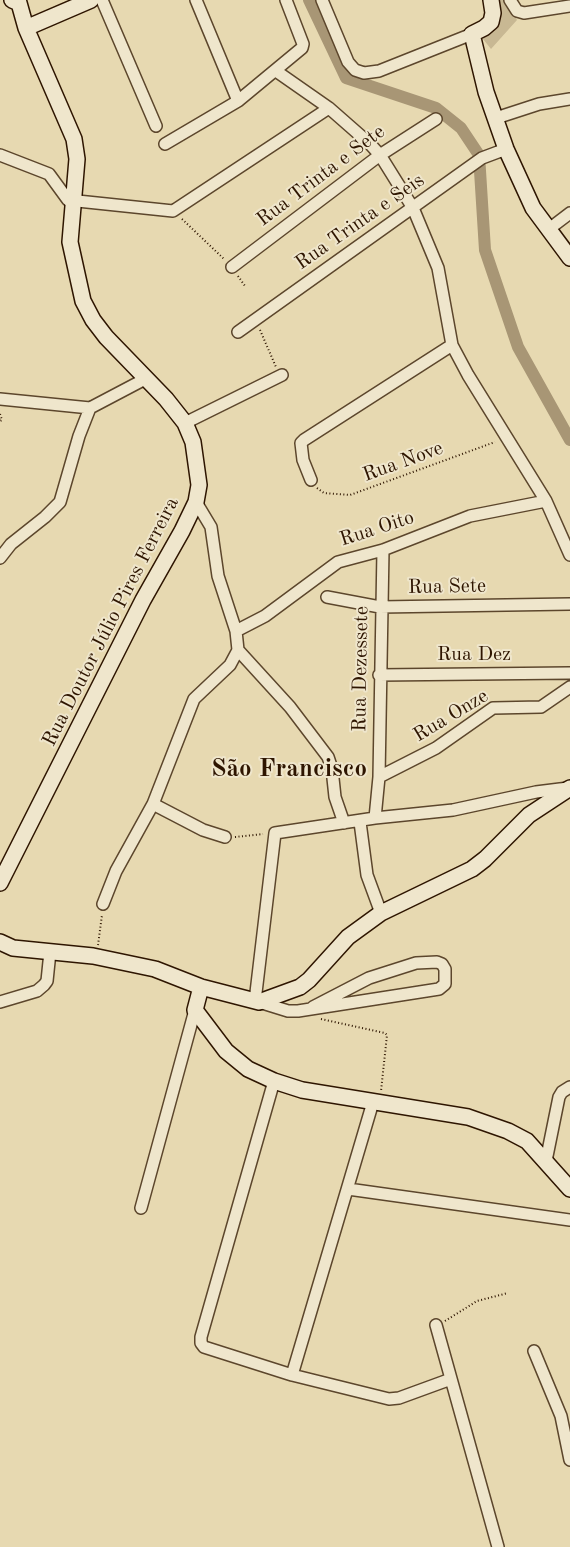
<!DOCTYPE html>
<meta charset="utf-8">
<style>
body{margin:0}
canvas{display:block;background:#e7d9b1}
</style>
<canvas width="570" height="1547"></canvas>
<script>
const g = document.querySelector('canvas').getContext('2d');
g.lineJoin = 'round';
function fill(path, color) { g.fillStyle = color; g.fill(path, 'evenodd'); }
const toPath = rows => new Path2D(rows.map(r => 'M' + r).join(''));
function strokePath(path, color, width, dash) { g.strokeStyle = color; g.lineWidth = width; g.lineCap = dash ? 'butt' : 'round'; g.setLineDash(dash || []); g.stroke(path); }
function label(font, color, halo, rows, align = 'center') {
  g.font = font + ' "Old Standard TT",serif'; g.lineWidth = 4; g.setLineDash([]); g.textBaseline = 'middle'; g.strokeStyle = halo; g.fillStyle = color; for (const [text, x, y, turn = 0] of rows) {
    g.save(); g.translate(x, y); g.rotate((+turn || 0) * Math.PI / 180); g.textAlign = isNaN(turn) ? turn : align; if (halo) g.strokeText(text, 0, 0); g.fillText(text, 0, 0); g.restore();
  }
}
fill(toPath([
 [493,0,506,0,517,20,491,49,483,39,490,29]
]), '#c8b893');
strokePath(toPath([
 [309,0,346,78,436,108,461,128,479,155,485,250,518,347,570,440]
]), '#a89675', 12);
const street = toPath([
 [102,0,156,126],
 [196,0,238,101],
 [322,0,348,62,355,70,364,73,379,71,472,34],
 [510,0,517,11,524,13,570,6],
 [276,71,329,108,370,144,380,155,413,208,438,268,452,345,468,375,546,501,570,555],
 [496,118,539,104,570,99],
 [165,144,238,101,302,48,303,44,286,0],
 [0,155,49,174,68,200,173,211,329,108],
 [549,229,570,213],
 [232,267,380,155,436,119],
 [238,332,482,158,506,149],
 [0,399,90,408,147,378],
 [185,423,282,375],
 [311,480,303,460,301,443,304,440,452,345],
 [0,558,11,544,45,517,60,502,79,436,90,408],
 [327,597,380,607,570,604],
 [236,631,265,616,338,562,383,550,470,516,546,501],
 [238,650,290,707,328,757,332,769,335,797,344,823],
 [379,675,570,673],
 [379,777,436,748,493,708,541,707,570,687],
 [153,804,203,830,225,837],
 [375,818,379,777,383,550],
 [360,822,367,875,381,913],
 [103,904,116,871,153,804,194,699,230,665,238,650,236,631,218,576,211,527,196,502],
 [255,1001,275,833,375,818,453,810,536,792,568,788],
 [0,1002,37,991,44,985,47,981,50,952],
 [259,1002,288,1011,298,1011,439,989,445,984,445,969,442,964,437,962,416,963,369,978,313,1007],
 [274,1081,201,1337,201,1343,204,1347,292,1375,389,1399,399,1398,451,1379],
 [546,1161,559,1097,562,1092,570,1087],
 [348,1189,570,1220],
 [141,1208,195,1010],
 [436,1325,498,1547],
 [534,1351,561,1416,570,1460],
 [292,1375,373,1102]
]);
const secondary = toPath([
 [491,0,493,13,491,22,484,28,472,34,486,92,506,149,533,208,570,258],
 [26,28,91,0],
 [0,883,143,600,182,531,196,502,199,485,193,442,185,423,166,399,106,337,93,320,83,301,70,242,77,159,74,139,26,28,19,3,12,0],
 [0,942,13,948,93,956,155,969,201,987,259,1002,300,987,309,980,348,937,381,913,472,869,485,859,529,815,570,788],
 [201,987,195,1010,226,1051,248,1069,274,1081,302,1090,468,1117,508,1131,527,1141,570,1189]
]);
strokePath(street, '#5c462c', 14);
strokePath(secondary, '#2e1500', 18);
strokePath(toPath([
 [182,219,224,259],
 [238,276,245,286],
 [260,330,276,367],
 [0,414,2,420,0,421],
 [317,488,324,493,350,495,495,442],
 [235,837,263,834],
 [98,945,102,915],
 [321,1019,385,1033,387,1035,381,1091],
 [445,1321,477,1301,508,1293]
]), '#2e1500', 2, [1, 2.5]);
strokePath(street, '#efe6cc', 11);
strokePath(secondary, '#efe6cc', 15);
label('20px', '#2e1500', '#efe6cc', [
 ["Rua Trinta e Sete",321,176,-37],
 ["Rua Trinta e Seis",360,222,-35],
 ["Rua Nove",403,462,-20],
 ["Rua Oito",377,529,-18],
 ["Rua Sete",447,587,-1],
 ["Rua Doutor Júlio Pires Ferreira",111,622,-63],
 ["Rua Dez",474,655],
 ["Rua Dezessete",361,669,-89],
 ["Rua Onze",451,716,-31]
]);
label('bold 25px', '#2e1500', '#efe6cc', [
 ["São Francisco",289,769]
]);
</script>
